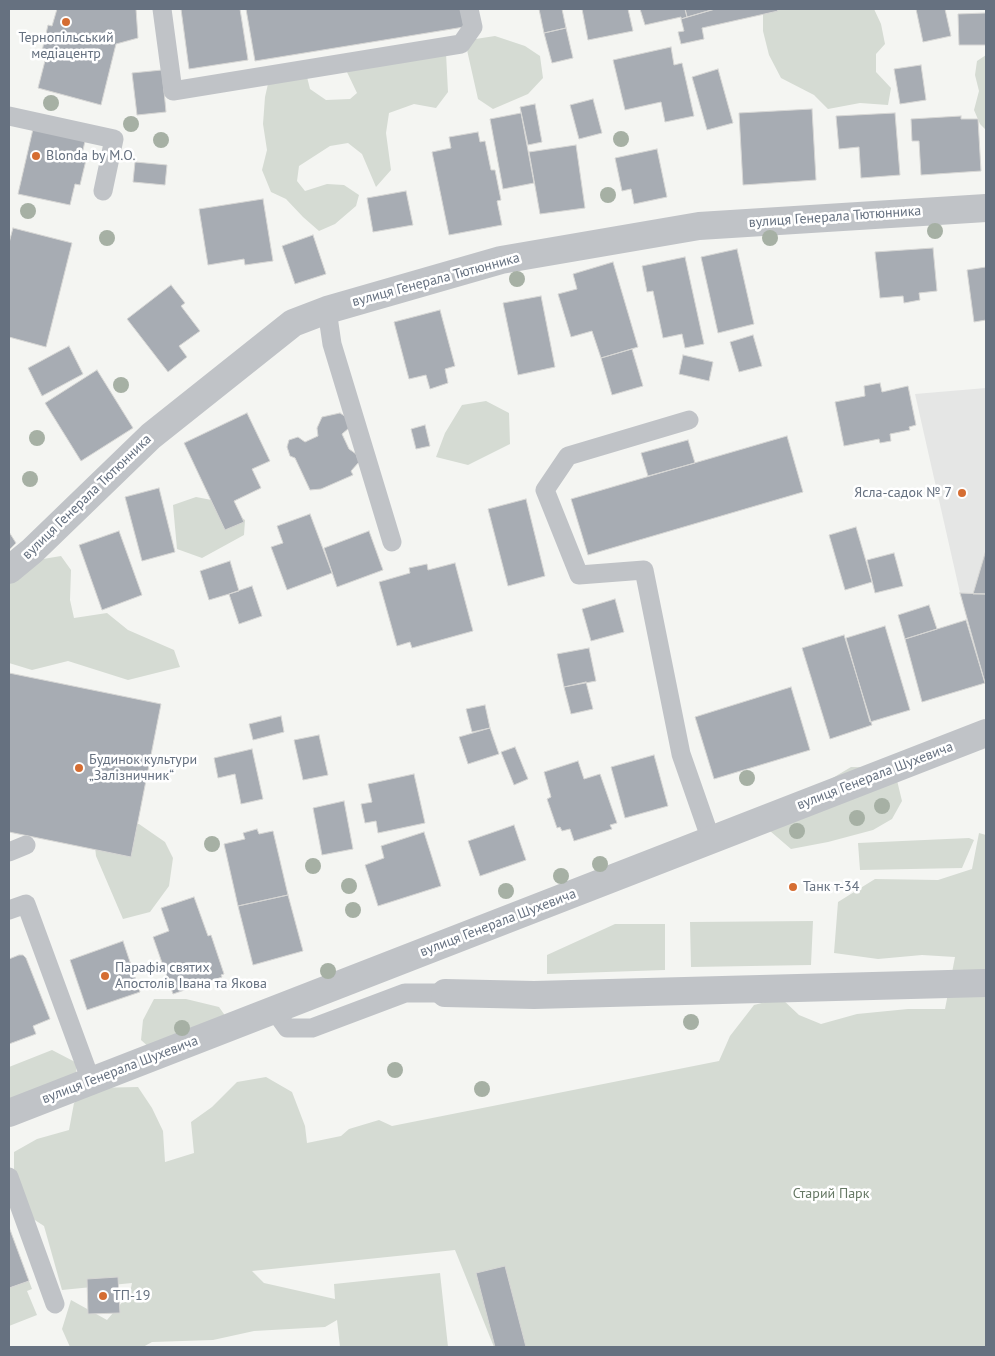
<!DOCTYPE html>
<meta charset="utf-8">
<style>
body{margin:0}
#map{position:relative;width:995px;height:1356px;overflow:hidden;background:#f4f5f2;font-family:"PT Sans",sans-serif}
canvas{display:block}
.frame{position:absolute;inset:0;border:10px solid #667180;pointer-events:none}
</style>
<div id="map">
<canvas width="995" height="1356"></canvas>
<div class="frame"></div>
</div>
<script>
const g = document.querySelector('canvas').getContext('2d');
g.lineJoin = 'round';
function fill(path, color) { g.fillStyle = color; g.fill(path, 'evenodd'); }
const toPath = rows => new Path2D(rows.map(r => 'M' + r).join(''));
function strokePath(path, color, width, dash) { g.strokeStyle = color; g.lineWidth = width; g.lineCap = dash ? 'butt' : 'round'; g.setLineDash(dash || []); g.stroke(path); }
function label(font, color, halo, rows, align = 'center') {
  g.font = font + ' "PT Sans",sans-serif'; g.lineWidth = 5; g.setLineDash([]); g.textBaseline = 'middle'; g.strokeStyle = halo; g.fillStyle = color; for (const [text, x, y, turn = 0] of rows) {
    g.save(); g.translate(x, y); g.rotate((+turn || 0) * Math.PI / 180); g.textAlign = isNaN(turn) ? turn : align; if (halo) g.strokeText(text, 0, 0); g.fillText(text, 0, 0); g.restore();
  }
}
fill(toPath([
 [986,388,986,593,960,593,915,394]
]), '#e5e6e5');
fill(toPath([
 [763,9,874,9,881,24,885,44,876,54,876,72,891,88,888,105,860,103,828,109,814,95,781,78,769,55,763,31],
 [495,36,525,46,540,56,543,78,528,94,493,109,478,99,467,50,469,40],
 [446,53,448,92,436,108,414,104,389,113,386,133,391,170,376,187,362,154,348,143,330,146,299,166,297,181,305,191,327,184,344,185,359,195,356,206,335,224,319,231,303,217,286,199,271,192,262,170,267,150,263,124,265,97,270,75,306,73,310,89,326,100,350,99,357,93,346,70],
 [986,55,986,130,980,124,974,110,979,91,975,75,977,61],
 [486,401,509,413,510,444,468,465,436,457,445,433,462,405],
 [196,497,217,501,245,520,244,535,202,558,177,549,173,505],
 [61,556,71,570,70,600,74,618,107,613,128,630,174,650,180,667,128,680,68,661,32,670,9,663,9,580,31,561],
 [851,767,894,768,902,801,892,819,873,830,828,842,791,849,770,831,806,794],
 [103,823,139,824,165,842,173,858,169,886,150,912,123,919,96,856,94,837],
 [979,833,986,835,986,1347,494,1347,455,1250,252,1271,264,1283,335,1299,334,1284,440,1273,448,1347,340,1347,337,1320,325,1327,254,1331,213,1340,152,1342,143,1347,70,1347,62,1329,71,1300,107,1320,130,1293,132,1283,62,1290,44,1226,21,1211,14,1185,14,1152,37,1139,69,1130,74,1103,90,1088,138,1087,152,1108,163,1131,165,1162,194,1153,191,1122,212,1107,237,1082,266,1077,292,1092,305,1126,307,1143,341,1136,349,1129,379,1120,392,1126,719,1061,730,1036,754,1005,781,998,799,1015,821,1024,857,1014,908,1009,945,1009,955,957,922,955,878,959,834,953,838,902,875,879,938,880,972,869],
 [969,838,974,840,962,868,860,870,858,843],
 [813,921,811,965,691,967,690,922],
 [615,924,665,924,665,970,547,974,547,955],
 [154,999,186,999,219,1007,231,1024,162,1059,141,1040,143,1020],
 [52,1050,77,1063,75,1086,9,1113,9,1067],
 [29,1281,32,1289,27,1291,37,1315,9,1326,9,1288]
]), '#d5dbd3');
const building = toPath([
 [57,9,136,9,138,38,116,44,101,105,38,88,47,53,42,51,48,25,52,26,57,9],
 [181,9,240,9,248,60,189,69,181,9],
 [246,9,461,9,464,27,255,61,246,9],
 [539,9,562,9,566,28,544,33,539,9],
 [582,9,628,9,633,31,588,40,582,9],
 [640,9,685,9,687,17,681,19,681,17,645,25,640,9],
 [685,9,715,9,687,17,685,9],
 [715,9,777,9,778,11,702,28,704,39,681,44,678,32,684,31,681,19,715,9],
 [916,9,945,9,951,36,923,42,916,9],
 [986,13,986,45,959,45,958,14,986,13],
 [566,28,573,58,552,63,544,33,566,28],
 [671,47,674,65,682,63,694,116,665,122,661,102,625,110,613,60,671,47],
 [921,65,926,100,900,104,894,69,921,65],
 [718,69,733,123,707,130,692,77,718,69],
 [162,70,166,112,137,115,132,73,162,70],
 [593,99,602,133,579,139,570,105,593,99],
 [535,104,542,142,528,145,520,107,535,104],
 [812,109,816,180,743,185,739,113,812,109],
 [521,113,534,183,503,189,490,119,521,113],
 [895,113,900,175,861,178,859,147,839,149,836,116,895,113],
 [961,116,961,119,978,119,981,171,921,175,919,141,912,141,911,119,961,116],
 [33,129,85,141,81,159,86,160,80,185,75,184,70,205,18,194,33,129],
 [478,132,480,142,485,141,491,170,495,170,501,200,497,201,502,225,449,235,432,152,451,148,449,137,478,132],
 [576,145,585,208,540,214,529,152,576,145],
 [657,149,667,197,634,204,631,189,622,191,615,158,657,149],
 [135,162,167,165,165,185,133,182,135,162],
 [406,191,413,225,373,232,367,198,406,191],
 [263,199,273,261,245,265,244,259,208,265,199,209,263,199],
 [13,228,72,243,46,347,9,337,9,243,13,228],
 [313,235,326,274,295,284,282,246,313,235],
 [933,248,937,291,919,293,920,300,904,303,903,296,880,298,875,252,933,248],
 [737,249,754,324,718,333,701,257,737,249],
 [685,257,704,344,685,348,682,334,663,338,653,291,647,292,642,266,685,257],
 [613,262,638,347,601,358,592,331,571,337,558,294,577,289,573,274,613,262],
 [986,267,986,320,974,322,967,270,986,267],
 [171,285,185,303,181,306,200,331,179,346,187,357,168,372,127,319,171,285],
 [541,296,555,367,518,375,503,303,541,296],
 [440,310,455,366,445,369,448,383,430,389,426,375,409,379,394,322,440,310],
 [753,335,762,366,739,372,730,342,753,335],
 [69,346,83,374,42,396,28,368,69,346],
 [632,349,643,386,612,395,601,358,632,349],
 [683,355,713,362,709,381,679,374,683,355],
 [97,370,133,428,81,461,45,403,97,370],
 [880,383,882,392,908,386,916,425,909,427,910,430,890,434,891,441,880,443,879,439,844,446,835,402,865,396,864,386,880,383],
 [247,413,270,461,252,469,261,488,234,501,244,522,225,530,184,443,247,413],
 [340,413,349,419,349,428,342,434,349,449,356,454,359,462,351,471,353,475,321,489,310,490,295,458,290,456,287,447,289,440,298,437,305,442,318,436,317,428,322,417,340,413],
 [425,425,430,446,416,449,411,429,425,425],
 [787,436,803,492,588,555,571,499,787,436],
 [688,440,695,463,648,476,641,453,688,440],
 [159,488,175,552,142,561,125,497,159,488],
 [526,499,545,576,508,586,488,509,526,499],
 [310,514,332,573,287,590,271,547,283,543,277,526,310,514],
 [856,527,872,582,845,590,829,535,856,527],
 [119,531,142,595,102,610,79,545,119,531],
 [369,531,383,570,337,587,324,548,369,531],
 [9,532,16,543,9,550,9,532],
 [986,550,986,594,973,594,986,550],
 [894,553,903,586,875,593,867,560,894,553],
 [230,561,239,591,209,600,200,571,230,561],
 [455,563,473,631,412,648,410,642,397,646,379,582,410,573,409,568,427,564,428,570,455,563],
 [252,586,262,616,239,624,229,594,252,586],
 [960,593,986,594,986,683,985,683,960,593],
 [615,599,624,632,591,641,582,609,615,599],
 [929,605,937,629,905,639,898,615,929,605],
 [966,620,985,683,922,702,905,639,966,620],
 [885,626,910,710,870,722,846,638,885,626],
 [844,635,872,725,830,739,802,648,844,635],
 [589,648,596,681,564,687,557,654,589,648],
 [9,673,161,704,131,857,9,832,9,673],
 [586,682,593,709,571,714,564,687,586,682],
 [791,687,810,750,714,779,695,717,791,687],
 [485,705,490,728,472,732,466,709,485,705],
 [281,716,284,732,253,740,249,724,281,716],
 [490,728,499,754,468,764,459,737,490,728],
 [319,735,328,775,303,780,294,740,319,735],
 [515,747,528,779,514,785,501,752,515,747],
 [252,749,263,799,241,804,235,774,218,778,214,758,252,749],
 [654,755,668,806,625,818,611,767,654,755],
 [578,761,584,779,600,774,617,823,610,825,612,829,574,841,570,829,562,831,560,827,557,828,547,799,551,797,544,772,578,761],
 [414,774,425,823,378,833,376,821,365,823,361,804,372,802,368,784,414,774],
 [344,801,353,849,322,855,313,808,344,801],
 [514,825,526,860,480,876,468,841,514,825],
 [257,829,259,834,273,831,288,895,238,906,224,844,245,839,243,833,257,829],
 [424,832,441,886,378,906,365,865,384,858,381,846,424,832],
 [288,895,303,951,253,965,238,906,288,895],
 [194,897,208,936,211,935,224,974,221,975,222,977,173,994,153,937,169,931,161,908,194,897],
 [123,941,140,992,87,1010,70,960,123,941],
 [19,955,23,955,26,958,50,1019,33,1026,36,1034,9,1044,9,959,19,955],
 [9,1227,29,1281,9,1288,9,1227],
 [505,1266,526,1347,495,1347,476,1273,505,1266],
 [118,1277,120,1313,88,1314,87,1279,118,1277]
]);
fill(building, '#a7acb3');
strokePath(building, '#d6d6d4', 1);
strokePath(toPath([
 [162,9,173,91,461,44,473,27,469,9],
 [9,116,114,139,103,191],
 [327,310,332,344,392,542],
 [689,420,568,456,545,490,579,575,644,570,681,754,711,840],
 [9,852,26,845],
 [9,910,26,904,91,1081],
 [274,1010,287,1028,312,1028,405,993,445,993],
 [9,1177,55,1304]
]), '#c0c3c7', 19);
strokePath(toPath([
 [9,570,32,551,151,436,293,323,327,310,501,260,699,226,986,208],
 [445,993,534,995,986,983],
 [9,1113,986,733]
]), '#c0c3c7', 28);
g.fillStyle = '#a6b0a4';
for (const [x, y] of [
 [51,103],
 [131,124],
 [621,139],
 [161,140],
 [608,195],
 [28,211],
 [935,231],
 [107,238],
 [770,238],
 [517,279],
 [121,385],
 [37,438],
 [30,479],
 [747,778],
 [882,806],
 [857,818],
 [797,831],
 [212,844],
 [600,864],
 [313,866],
 [561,876],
 [349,886],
 [506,891],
 [353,910],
 [328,971],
 [691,1022],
 [182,1028],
 [395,1070],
 [482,1089]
]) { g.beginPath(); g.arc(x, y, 8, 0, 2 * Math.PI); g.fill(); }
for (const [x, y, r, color] of [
 [66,22,5,"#d56d32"],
 [36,156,5,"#d56d32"],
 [962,493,5,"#d56d32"],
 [79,768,5,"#d56d32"],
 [793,887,5,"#d56d32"],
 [105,976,5,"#d56d32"],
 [103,1296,5,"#d56d32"]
]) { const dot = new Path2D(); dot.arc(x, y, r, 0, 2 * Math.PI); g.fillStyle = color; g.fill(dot); strokePath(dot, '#fff', 2); }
label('14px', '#667180', '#fff', [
 ["Тернопільський",66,38,"center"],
 ["медіацентр",66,54,"center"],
 ["Blonda by M.O.",46,156],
 ["Ясла-садок № 7",952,493,"right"],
 ["Будинок культури",89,760],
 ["„Залізничник“",89,776],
 ["Танк т-34",803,887],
 ["Парафія святих",115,968],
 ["Апостолів Івана та Якова",115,984],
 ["ТП-19",113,1296]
], 'left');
label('14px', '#667180', '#fff', [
 ["вулиця Генерала Тютюнника",835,217,-4],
 ["вулиця Генерала Тютюнника",436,280,-15],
 ["вулиця Генерала Тютюнника",87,497,-44],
 ["вулиця Генерала Шухевича",875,776,-21],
 ["вулиця Генерала Шухевича",498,923,-21],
 ["вулиця Генерала Шухевича",120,1070,-21]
]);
label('14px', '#667864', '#fff', [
 ["Старий Парк",831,1194]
]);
</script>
